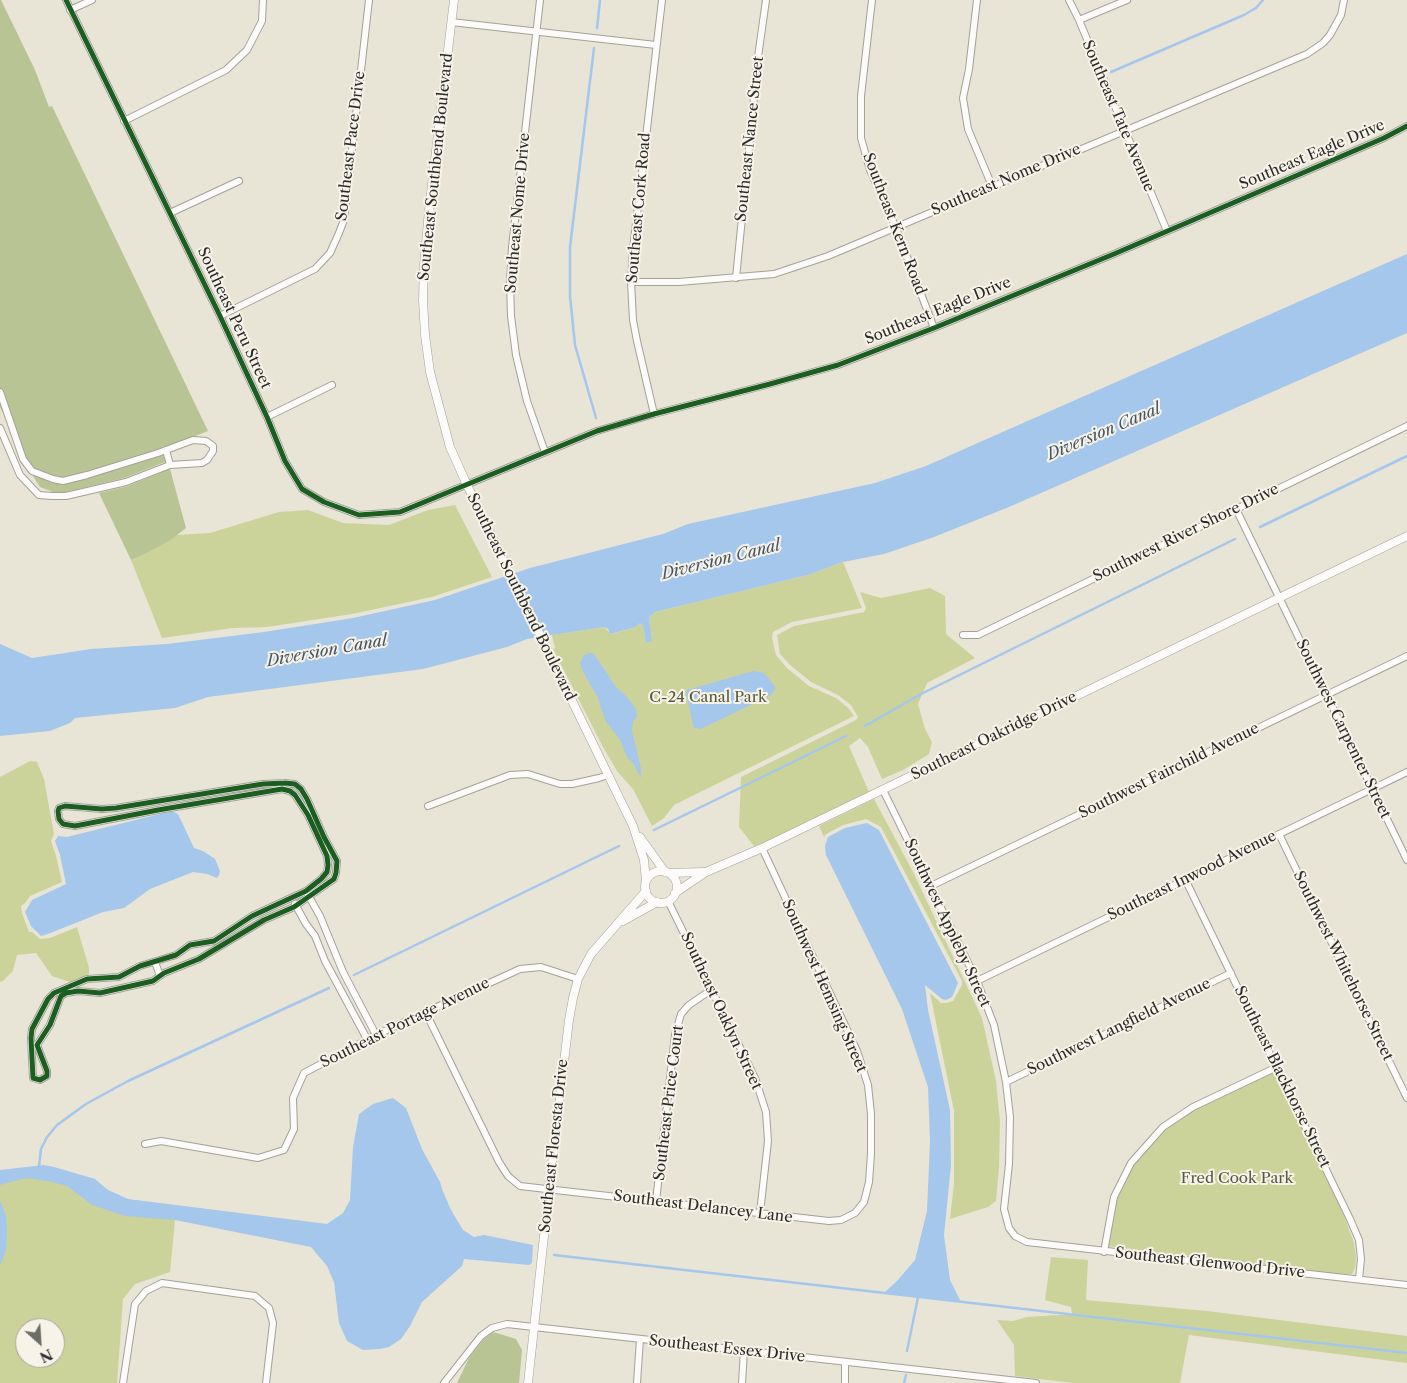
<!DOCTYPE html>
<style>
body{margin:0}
#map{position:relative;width:1407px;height:1383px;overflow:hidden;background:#e8e4d6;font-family:"Libre Caslon Text",serif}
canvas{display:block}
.north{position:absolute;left:15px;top:1318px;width:50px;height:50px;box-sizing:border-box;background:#f7f3e8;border:1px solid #a5a39c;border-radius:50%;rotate:154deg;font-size:14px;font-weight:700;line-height:20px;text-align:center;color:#2b2b2b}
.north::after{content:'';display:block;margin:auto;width:18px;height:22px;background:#6d6c67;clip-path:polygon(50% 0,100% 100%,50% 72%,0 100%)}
</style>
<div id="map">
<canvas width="1407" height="1383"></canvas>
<div class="north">N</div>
</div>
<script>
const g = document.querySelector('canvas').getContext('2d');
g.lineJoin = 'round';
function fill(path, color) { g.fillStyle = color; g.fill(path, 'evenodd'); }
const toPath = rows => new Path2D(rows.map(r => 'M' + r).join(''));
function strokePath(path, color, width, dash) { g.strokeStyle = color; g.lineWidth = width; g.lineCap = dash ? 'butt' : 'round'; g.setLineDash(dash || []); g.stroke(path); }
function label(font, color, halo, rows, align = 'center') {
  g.font = font + ' "Libre Caslon Text",serif'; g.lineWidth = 4; g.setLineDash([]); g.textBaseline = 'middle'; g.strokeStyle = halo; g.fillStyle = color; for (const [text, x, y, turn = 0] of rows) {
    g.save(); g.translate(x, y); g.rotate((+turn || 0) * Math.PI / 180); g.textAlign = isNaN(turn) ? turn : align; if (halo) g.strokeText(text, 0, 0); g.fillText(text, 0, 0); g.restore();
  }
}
fill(toPath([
 [455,505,492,577,432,597,352,614,267,627,233,628,162,638,131,560,145,554,177,535,210,533,279,512,308,510,343,523,389,525,428,510],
 [843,562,862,608,792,622,773,632,772,638,776,655,787,668,809,686,836,698,848,708,854,716,674,805,664,818,652,826,633,789,617,771,603,747,553,649,555,648,552,635,604,627,611,634,636,627,640,623,643,626,646,642,651,641,649,618,655,612,808,575],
 [930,588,945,596,946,634,975,658,927,683,918,704,925,729,932,742,929,754,903,770,882,779,868,747,860,738,849,746,869,792,763,843,754,846,739,827,741,777,856,720,858,717,851,705,838,695,811,682,790,665,780,654,777,635,794,626,864,612,866,608,860,592,881,598],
 [30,761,37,762,44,779,54,834,51,841,56,856,62,882,30,896,25,903,21,906,22,913,29,932,32,932,40,939,50,938,77,927,89,968,89,974,70,982,52,976,36,953,17,955,13,971,3,981,0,982,0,777],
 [874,799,913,872,982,1018,996,1081,1000,1122,999,1168,996,1201,988,1207,950,1219,954,1184,954,1111,930,993,941,1003,947,1003,953,1001,962,985,962,981,881,827,866,819,843,825,826,834,824,837,819,826],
 [1275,1070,1345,1218,1354,1243,1356,1258,1355,1268,1352,1274,1333,1274,1107,1246,1118,1196,1131,1167,1160,1134,1194,1109],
 [51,1173,175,1220,170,1272,135,1284,123,1299,117,1383,0,1383,0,1177],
 [25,1328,55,1328,55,1358,25,1358],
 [1051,1257,1088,1260,1086,1300,1207,1311,1407,1336,1407,1363,1189,1335,1180,1383,1073,1383,1015,1376,1014,1345,997,1320,1013,1321,1027,1317,1072,1314,1071,1307,1045,1300]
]), '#ccd39a');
fill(toPath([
 [0,0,1,0,35,70,49,107,52,106,208,431,170,446,170,448,169,446,162,447,165,462,124,478,66,492,53,492,40,487,33,476,37,472,32,466,29,468,0,407],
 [170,469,186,528,172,539,145,554,131,560,99,493,128,486],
 [493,1332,516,1339,522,1350,519,1383,457,1383,469,1358,484,1339]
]), '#b8c493');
fill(toPath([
 [1407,254,1407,333,1009,507,934,537,884,554,843,562,808,575,655,612,649,618,652,641,646,643,643,626,640,623,636,627,610,634,608,629,604,627,527,639,507,647,423,669,208,697,175,708,75,718,70,723,50,731,0,736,0,644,32,658,91,649,167,644,264,632,353,618,435,600,530,568,663,534,688,524,875,483,926,466,989,438],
 [589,653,594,654,616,687,626,696,636,709,637,716,633,722,632,731,641,768,641,778,633,763,627,757,620,740,605,720,598,698,583,672,580,663,584,655],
 [753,671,764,673,774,685,775,689,771,695,701,729,695,728,693,725,686,693,687,690],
 [172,811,178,814,194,848,203,851,215,859,220,871,219,875,217,878,207,874,193,872,150,889,124,908,103,912,48,934,41,936,31,926,25,912,32,900,66,884,60,855,55,841,58,836,67,837],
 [867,823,879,830,958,983,952,997,946,1000,942,999,925,985,928,1010,950,1110,951,1165,944,1235,950,1280,961,1302,884,1293,897,1281,915,1260,927,1211,930,1141,928,1087,902,1009,826,855,825,846,828,837,845,828],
 [393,1098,406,1108,422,1149,440,1182,442,1189,451,1210,463,1230,474,1237,484,1235,533,1245,532,1263,529,1265,464,1259,462,1266,422,1302,410,1326,401,1339,389,1347,380,1349,363,1350,347,1341,339,1323,334,1282,330,1273,327,1266,311,1247,175,1220,125,1216,92,1205,67,1186,52,1182,26,1178,0,1185,0,1170,44,1165,54,1167,95,1179,108,1190,128,1199,327,1224,343,1213,350,1200,353,1147,359,1114,373,1104],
 [0,1200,6,1216,7,1227,6,1250,0,1266]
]), '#a4c7eb');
strokePath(toPath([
 [597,28,600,0],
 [594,48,570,247,570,296,575,345,596,418],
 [1111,72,1244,15,1256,8,1263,0],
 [1260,527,1407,456],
 [865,726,923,693,1235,539],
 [654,830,846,736],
 [354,975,619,846],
 [39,1166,41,1149,47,1137,57,1125,86,1104,128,1081,329,988],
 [554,1255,1407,1353],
 [907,1351,918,1297],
 [904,1383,906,1375]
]), '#a4c7eb', 2.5);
const minor = toPath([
 [66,0,220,316,267,417,285,461,302,489,324,502,359,515,400,512,597,431,654,414,770,384,838,365,934,328,1114,254,1384,138,1407,126],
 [540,0,512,247,510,282,511,316,516,355,527,401,545,452],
 [872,0,861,96,861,138,870,170,896,228,934,328],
 [977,0,969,69,963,98,968,129,992,186],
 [1069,0,1079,20,1167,231],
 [70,10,92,0],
 [1079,20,1127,0],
 [451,22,656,45],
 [124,121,226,70,247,50,262,21,263,0],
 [170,213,239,181],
 [736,278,758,57,766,0],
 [631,282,679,282,774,274,828,256,1307,54,1323,43,1330,35,1341,15,1344,0],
 [220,316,315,269,330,253,339,233,344,220,369,0],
 [0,392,23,459,32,471,53,479,63,481,87,475,158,453,193,440,206,441,213,446,213,451,207,460,202,463,170,465,126,482,66,496,52,496,39,495,20,475,0,428],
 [654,414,637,341,633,320,631,282,633,249,662,0],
 [267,417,332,385],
 [166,450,170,465],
 [1236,509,1407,860],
 [963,635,978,635,1407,426],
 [285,783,295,784,301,789,307,799,324,837,337,861,336,873,334,879,294,907,264,920,199,959,164,973,153,981,100,993,78,991,66,993,61,996,50,1025,37,1045,47,1071,47,1076,40,1080,33,1078,31,1038,32,1029,48,999,54,993,87,979,119,977,140,966,176,955,190,945,214,941,252,916,306,891,321,879,327,872,328,865,327,856,308,815,295,795,290,791,282,789,158,810,75,826,63,824,59,819,58,811,59,808,65,806,102,809,116,808,263,784,285,783],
 [883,790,977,981,994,1025,1006,1082,1010,1117,1009,1164,1004,1209,1009,1228,1015,1236,1027,1242,1407,1285],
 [428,806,510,775,528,774,560,784,572,784,599,778,608,775],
 [1279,834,1407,1098],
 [1185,879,1350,1219,1359,1240,1361,1259,1359,1279],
 [931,886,1407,656],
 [308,895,320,916,343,972,376,1035],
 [668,901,755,1078,766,1112,768,1141,760,1213],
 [295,904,306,924,315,936,325,961,367,1039],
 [155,962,160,976],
 [977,981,1407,772],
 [426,1013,499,1162,508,1176,520,1186,829,1221,841,1220,855,1213,864,1202,869,1182,871,1154,871,1114,868,1085,857,1051,762,848],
 [1006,1082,1231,973],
 [145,1144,161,1141,258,1158,284,1150,294,1129,293,1098,304,1073,376,1035,520,969,541,967,578,979],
 [656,1201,675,1035,681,1014,689,1005,711,990],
 [1104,1252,1114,1197,1131,1163,1163,1127,1193,1107,1277,1067],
 [123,1383,135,1304,146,1291,162,1283,255,1296,269,1308,273,1323,266,1383],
 [444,1383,481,1336,492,1328,507,1324,1036,1383],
 [637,1383,640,1339],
 [742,1383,744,1350],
 [845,1383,845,1362]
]);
const tertiary = toPath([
 [454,0,429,210,424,266,423,300,425,335,430,372,450,447,467,485,633,826,644,860,646,881],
 [640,837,665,872],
 '645 887a16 16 0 1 1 32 0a16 16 0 1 1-32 0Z',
 [669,873,704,872],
 [675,893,706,872,762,848,1407,536],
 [623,921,657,902],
 [528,1383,549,1190,569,1020,573,998,578,979,591,954,646,891]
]);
strokePath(minor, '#a4a19a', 8);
strokePath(tertiary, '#a4a19a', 9);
strokePath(minor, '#fcfbf9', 6);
strokePath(tertiary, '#fcfbf9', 8);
strokePath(toPath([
 [66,0,220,316,267,417,285,461,302,489,324,502,359,515,400,512,597,431,654,414,770,384,838,365,934,328,1114,254,1384,138,1407,126],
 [285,783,295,784,301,789,307,799,324,837,337,861,336,873,334,879,294,907,264,920,199,959,164,973,153,981,100,993,78,991,66,993,61,996,50,1025,37,1045,47,1071,47,1076,40,1080,33,1078,31,1038,32,1029,48,999,54,993,87,979,119,977,140,966,176,955,190,945,214,941,252,916,306,891,321,879,327,872,328,865,327,856,308,815,295,795,290,791,282,789,158,810,75,826,63,824,59,819,58,811,59,808,65,806,102,809,116,808,263,784,285,783]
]), '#1b5e20', 5);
label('15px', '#2b2b2b', '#f7f3e8', [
 ["Southeast Tate Avenue",1118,116,67],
 ["Southeast Nance Street",750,139,-84],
 ["Southeast Pace Drive",351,146,-83],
 ["Southeast Eagle Drive",1312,155,-23],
 ["Southeast Southbend Boulevard",436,167,-84],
 ["Southeast Nome Drive",1006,180,-23],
 ["Southeast Cork Road",639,208,-85],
 ["Southeast Nome Drive",518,213,-85],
 ["Southeast Kern Road",894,224,69],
 ["Southeast Eagle Drive",938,311,-22],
 ["Southeast Peru Street",234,318,65],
 ["Southwest River Shore Drive",1186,533,-26],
 ["Southeast Southbend Boulevard",521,597,64],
 ["Southwest Carpenter Street",1343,729,64],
 ["Southeast Oakridge Drive",994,736,-26],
 ["Southwest Fairchild Avenue",1169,771,-26],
 ["Southeast Inwood Avenue",1192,876,-26],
 ["Southwest Appleby Street",947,923,65],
 ["Southwest Whitehorse Street",1343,966,64],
 ["Southwest Hemsing Street",824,986,66],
 ["Southeast Oaklyn Street",721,1011,65],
 ["Southeast Portage Avenue",405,1023,-26],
 ["Southwest Langfield Avenue",1119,1027,-26],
 ["Southeast Blackhorse Street",1282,1077,64],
 ["Southeast Price Court",669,1103,-83],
 ["Southeast Floresta Drive",554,1146,-84],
 ["Southeast Delancey Lane",703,1207,7],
 ["Southeast Glenwood Drive",1210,1263,6],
 ["Southeast Essex Drive",727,1349,6]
]);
label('15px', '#54593d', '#f7f3e8', [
 ["C-24 Canal Park",708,698],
 ["Fred Cook Park",1237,1179]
]);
label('italic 16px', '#475667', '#f7f3e8', [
 ["Diversion Canal",1104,432,-23],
 ["Diversion Canal",721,560,-14],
 ["Diversion Canal",327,651,-10]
]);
</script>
